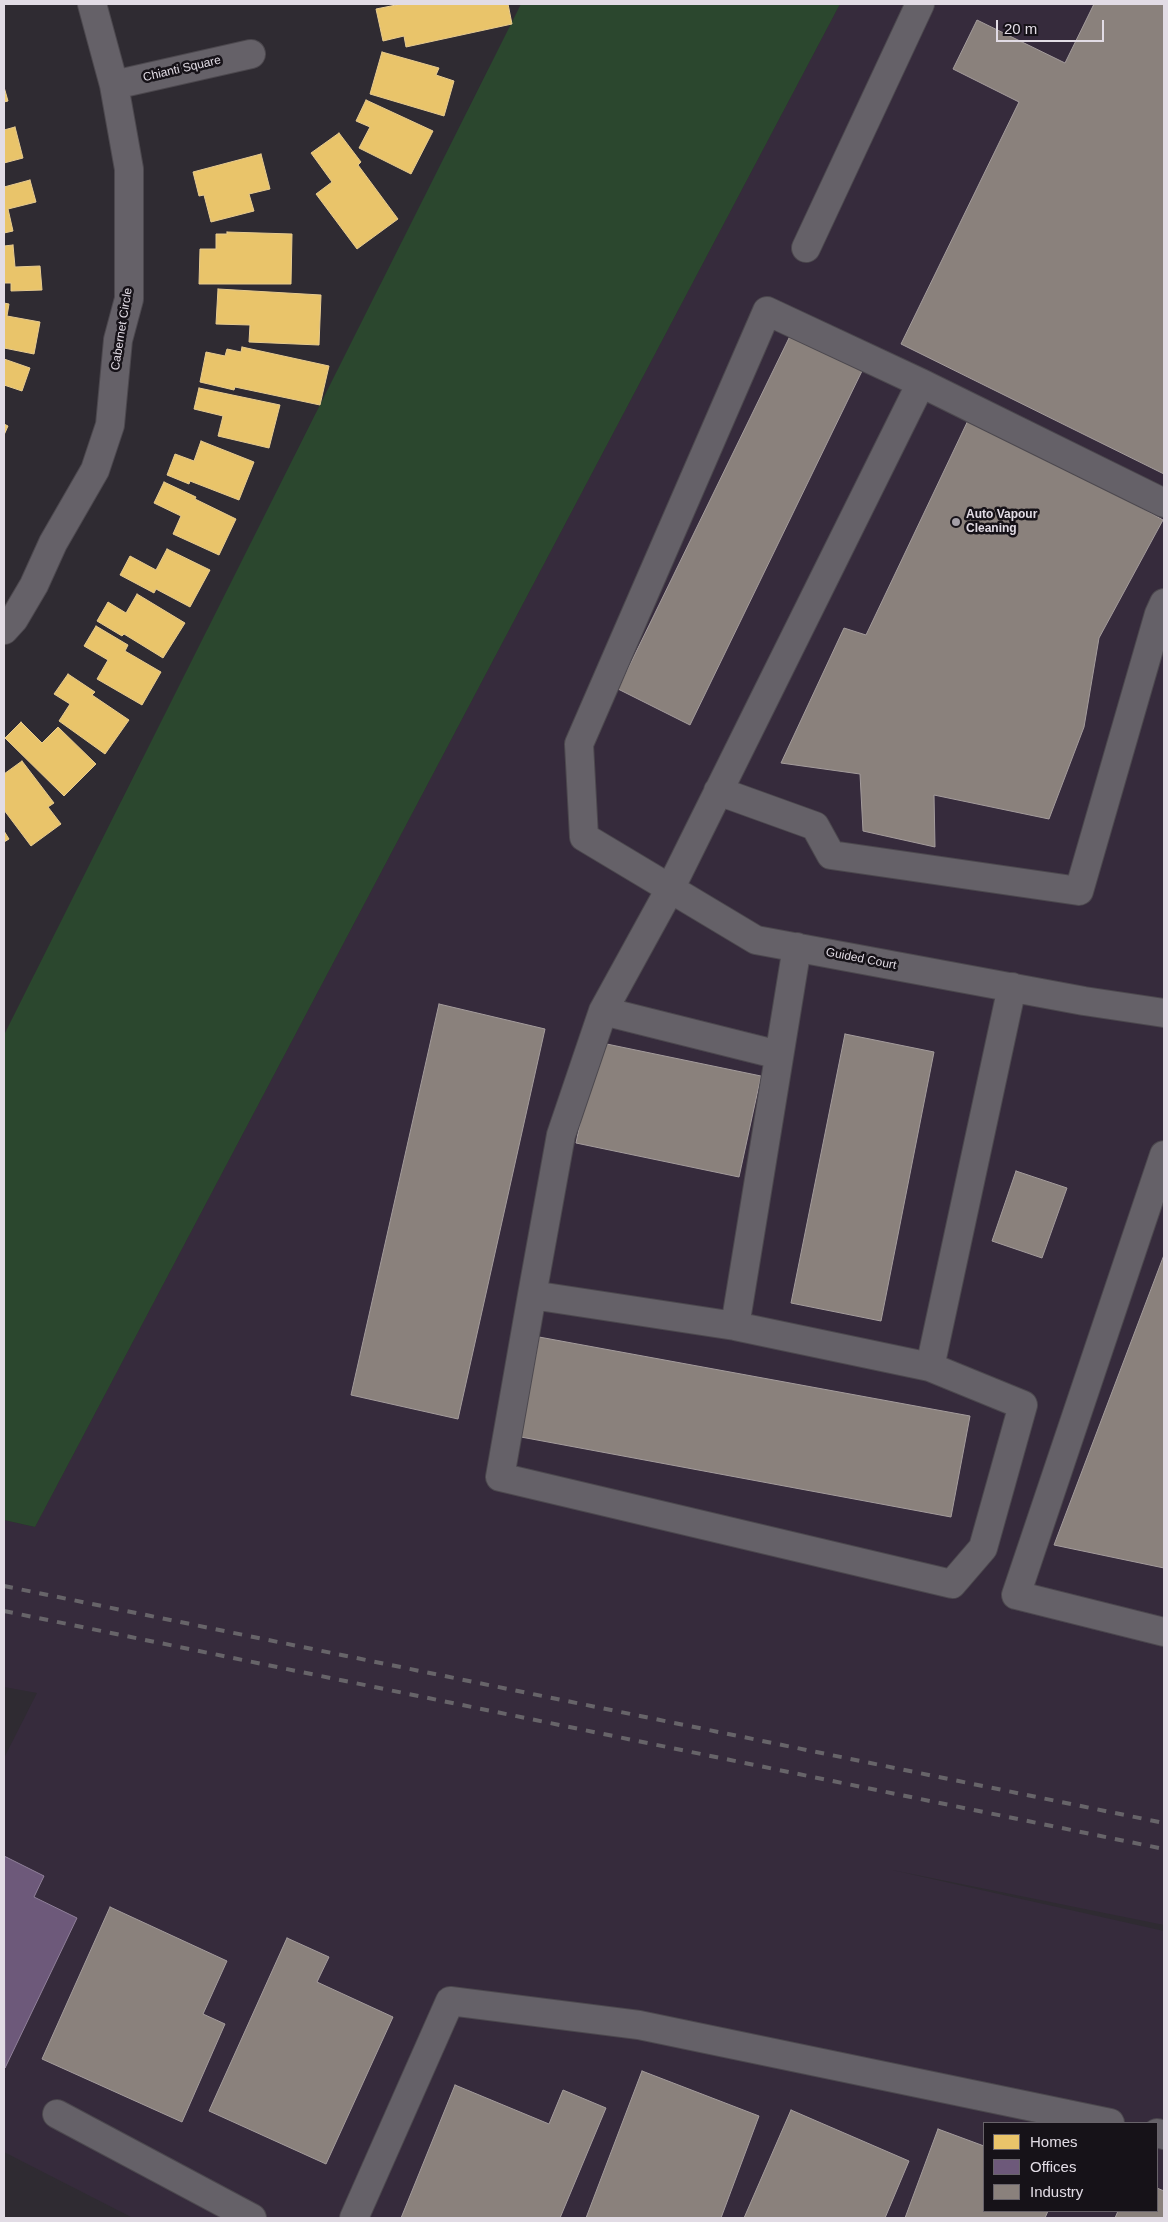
<!DOCTYPE html>
<style>
body{margin:0}
#map{position:relative;width:1168px;height:2222px;overflow:hidden;background:#2f2b32;font-family:Arial,sans-serif}
canvas{display:block}
.frame{position:absolute;inset:0;border:5px solid #e2dce5;pointer-events:none}
.legend{position:absolute;left:983px;top:2122px;width:175px;height:90px;box-sizing:border-box;background:#161218;border:1px solid #68636a;margin:0;padding:6px 9px;list-style:none;font-size:15px;color:#e2dce5}
.legend li{display:flex;align-items:center;gap:10px;height:25px}
.legend b{width:25px;border:1px solid #68636a}
.scale{position:absolute;left:996px;top:20px;width:108px;height:22px;box-sizing:border-box;border:2px solid #e2dce5;border-top:0;padding-left:6px;font-size:15px;line-height:18px;white-space:nowrap;color:#e2dce5;-webkit-text-stroke:4px #161218;paint-order:stroke}
</style>
<div id="map">
<canvas width="1168" height="2222"></canvas>
<div class="frame"></div>
<ul class="legend">
<li><b style="height:14px;background:#e9c46a"></b>Homes</li>
<li><b style="height:14px;background:#6d597a"></b>Offices</li>
<li><b style="height:14px;background:#8a817c"></b>Industry</li>
</ul>
<div class="scale">20 m</div>
</div>
<script>
const g = document.querySelector('canvas').getContext('2d');
g.lineJoin = 'round';
function fill(path, color) { g.fillStyle = color; g.fill(path, 'evenodd'); }
const toPath = rows => new Path2D(rows.map(r => 'M' + r).join(''));
function strokePath(path, color, width, dash) { g.strokeStyle = color; g.lineWidth = width; g.lineCap = dash ? 'butt' : 'round'; g.setLineDash(dash || []); g.stroke(path); }
function label(font, color, halo, rows, align = 'center') {
  g.font = font + ' Arial,sans-serif'; g.lineWidth = 5; g.setLineDash([]); g.textBaseline = 'middle'; g.strokeStyle = halo; g.fillStyle = color; for (const [text, x, y, turn = 0] of rows) {
    g.save(); g.translate(x, y); g.rotate((+turn || 0) * Math.PI / 180); g.textAlign = isNaN(turn) ? turn : align; if (halo) g.strokeText(text, 0, 0); g.fillText(text, 0, 0); g.restore();
  }
}
fill(toPath([
 [840,4,1164,4,1164,1925,892,1870,1164,1931,1164,2218,133,2218,4,2152,4,1758,37,1693,4,1687,4,1520,35,1527],
 [984,2123,1157,2123,1157,2211,984,2211]
]), '#362b3c');
fill(toPath([
 [521,4,840,4,35,1527,4,1520,4,1035]
]), '#2b472e');
const homes = toPath([
 [401,4,508,4,512,24,406,47,404,36,383,41,376,9,401,4],
 [382,52,439,68,436,75,454,81,444,116,370,94,382,52],
 [4,87,8,101,4,102,4,87],
 [366,100,433,131,411,174,359,148,370,127,356,121,366,100],
 [15,127,23,158,4,163,4,130,15,127],
 [339,133,361,162,358,165,398,219,357,249,316,194,332,182,311,153,339,133],
 [261,154,270,189,249,194,254,211,211,222,204,195,199,196,193,172,261,154],
 [30,180,36,202,8,209,13,231,4,233,4,187,30,180],
 [227,232,292,234,291,284,199,284,200,249,216,249,216,234,227,234,227,232],
 [13,245,15,267,40,266,42,290,11,291,11,283,4,283,4,246,13,245],
 [218,289,321,295,319,345,249,342,250,325,216,324,218,289],
 [4,303,9,304,7,316,40,322,34,354,4,348,4,303],
 [242,347,329,366,320,405,235,387,234,390,200,382,206,352,225,356,227,349,241,352,242,347],
 [4,359,30,368,22,391,4,385,4,359],
 [199,388,280,405,269,448,218,436,223,416,194,409,199,388],
 [4,424,8,426,4,435,4,424],
 [201,441,254,462,239,500,190,481,189,484,167,475,175,454,194,461,201,441],
 [164,482,196,497,195,499,236,519,219,555,173,534,181,516,154,503,164,482],
 [167,549,210,570,190,607,156,589,154,593,120,575,130,556,156,570,167,549],
 [137,594,185,623,163,658,124,634,122,636,97,621,108,602,126,613,137,594],
 [96,626,128,645,125,651,161,672,142,705,97,679,108,660,84,646,96,626],
 [68,674,95,692,92,695,129,720,105,754,59,721,70,704,54,694,68,674],
 [21,722,42,743,58,727,96,764,64,796,5,738,21,722],
 [22,761,54,803,48,807,61,824,31,846,4,810,4,774,22,761],
 [4,831,9,839,4,842,4,831]
]);
fill(homes, '#e9c46a');
strokePath(homes, '#e7cb8f', 1);
const offices = toPath([
 [4,1856,44,1876,34,1897,77,1918,5,2068,4,1856]
]);
fill(offices, '#6d597a');
strokePath(offices, '#90809a', 1);
const industry = toPath([
 [1094,4,1164,4,1164,474,901,344,1019,102,953,69,977,20,1065,63,1094,4],
 [790,336,862,371,690,725,618,689,790,336],
 [972,412,1163,520,1099,638,1084,727,1049,819,934,795,935,847,863,831,860,774,781,763,844,628,866,635,972,412],
 [439,1004,545,1029,458,1419,351,1395,439,1004],
 [845,1034,934,1052,881,1321,791,1303,845,1034],
 [597,1042,761,1076,739,1177,576,1143,597,1042],
 [1016,1171,1067,1188,1042,1258,992,1241,1016,1171],
 [1164,1255,1164,1568,1054,1545,1164,1255],
 [539,1337,970,1416,951,1517,521,1437,539,1337],
 [110,1907,227,1961,203,2014,225,2024,182,2122,42,2059,110,1907],
 [287,1938,329,1957,317,1982,393,2017,326,2164,209,2111,287,1938],
 [642,2071,759,2116,721,2218,586,2218,642,2071],
 [455,2085,549,2124,563,2090,606,2108,560,2218,401,2218,455,2085],
 [791,2110,909,2161,885,2218,744,2218,791,2110],
 [938,2129,984,2146,984,2211,1048,2211,1045,2218,905,2218,938,2129],
 [1157,2188,1164,2191,1164,2218,1115,2218,1118,2211,1157,2211,1157,2188]
]);
fill(industry, '#8a817c');
strokePath(industry, '#a49c9c', 1);
const minor = toPath([
 [114,85,251,54],
 [806,248,920,4],
 [1164,503,921,383,767,311,579,744,584,837,756,940,1084,1001,1164,1013],
 [4,630,14,619,34,585,53,543,95,470,110,425,118,340,129,299,129,169,114,85,92,4],
 [718,791,815,826,831,855,1079,891,1159,614,1164,603],
 [603,1011,779,1055],
 [1164,1155,1016,1595,1164,1632],
 [532,1295,735,1326,930,1367,1023,1405,983,1548,952,1584,500,1477,532,1295,561,1135,603,1011,670,889,921,383],
 [735,1326,797,947],
 [930,1367,1012,987],
 [57,2114,252,2218],
 [1157,2133,1164,2135],
 [354,2218,450,2001,639,2025,1110,2123]
]);
strokePath(minor, '#4c484e', 30);
strokePath(minor, '#656168', 28);
strokePath(toPath([
 [4,1586,1164,1823],
 [4,1611,1164,1849]
]), '#676469', 4, [9, 9]);
for (const [x, y, r, color] of [
 [956,522,5,"#a39ea6"]
]) { const dot = new Path2D(); dot.arc(x, y, r, 0, 2 * Math.PI); g.fillStyle = color; g.fill(dot); strokePath(dot, '#161218', 2); }
label('12px', '#e2dce5', '#161218', [
 ["Chianti Square",182,69,-13],
 ["Cabernet Circle",122,329,-81],
 ["Guided Court",861,959,11]
]);
label('bold 12px', '#e2dce5', '#161218', [
 ["Auto Vapour",966,515],
 ["Cleaning",966,529]
], 'left');
</script>
